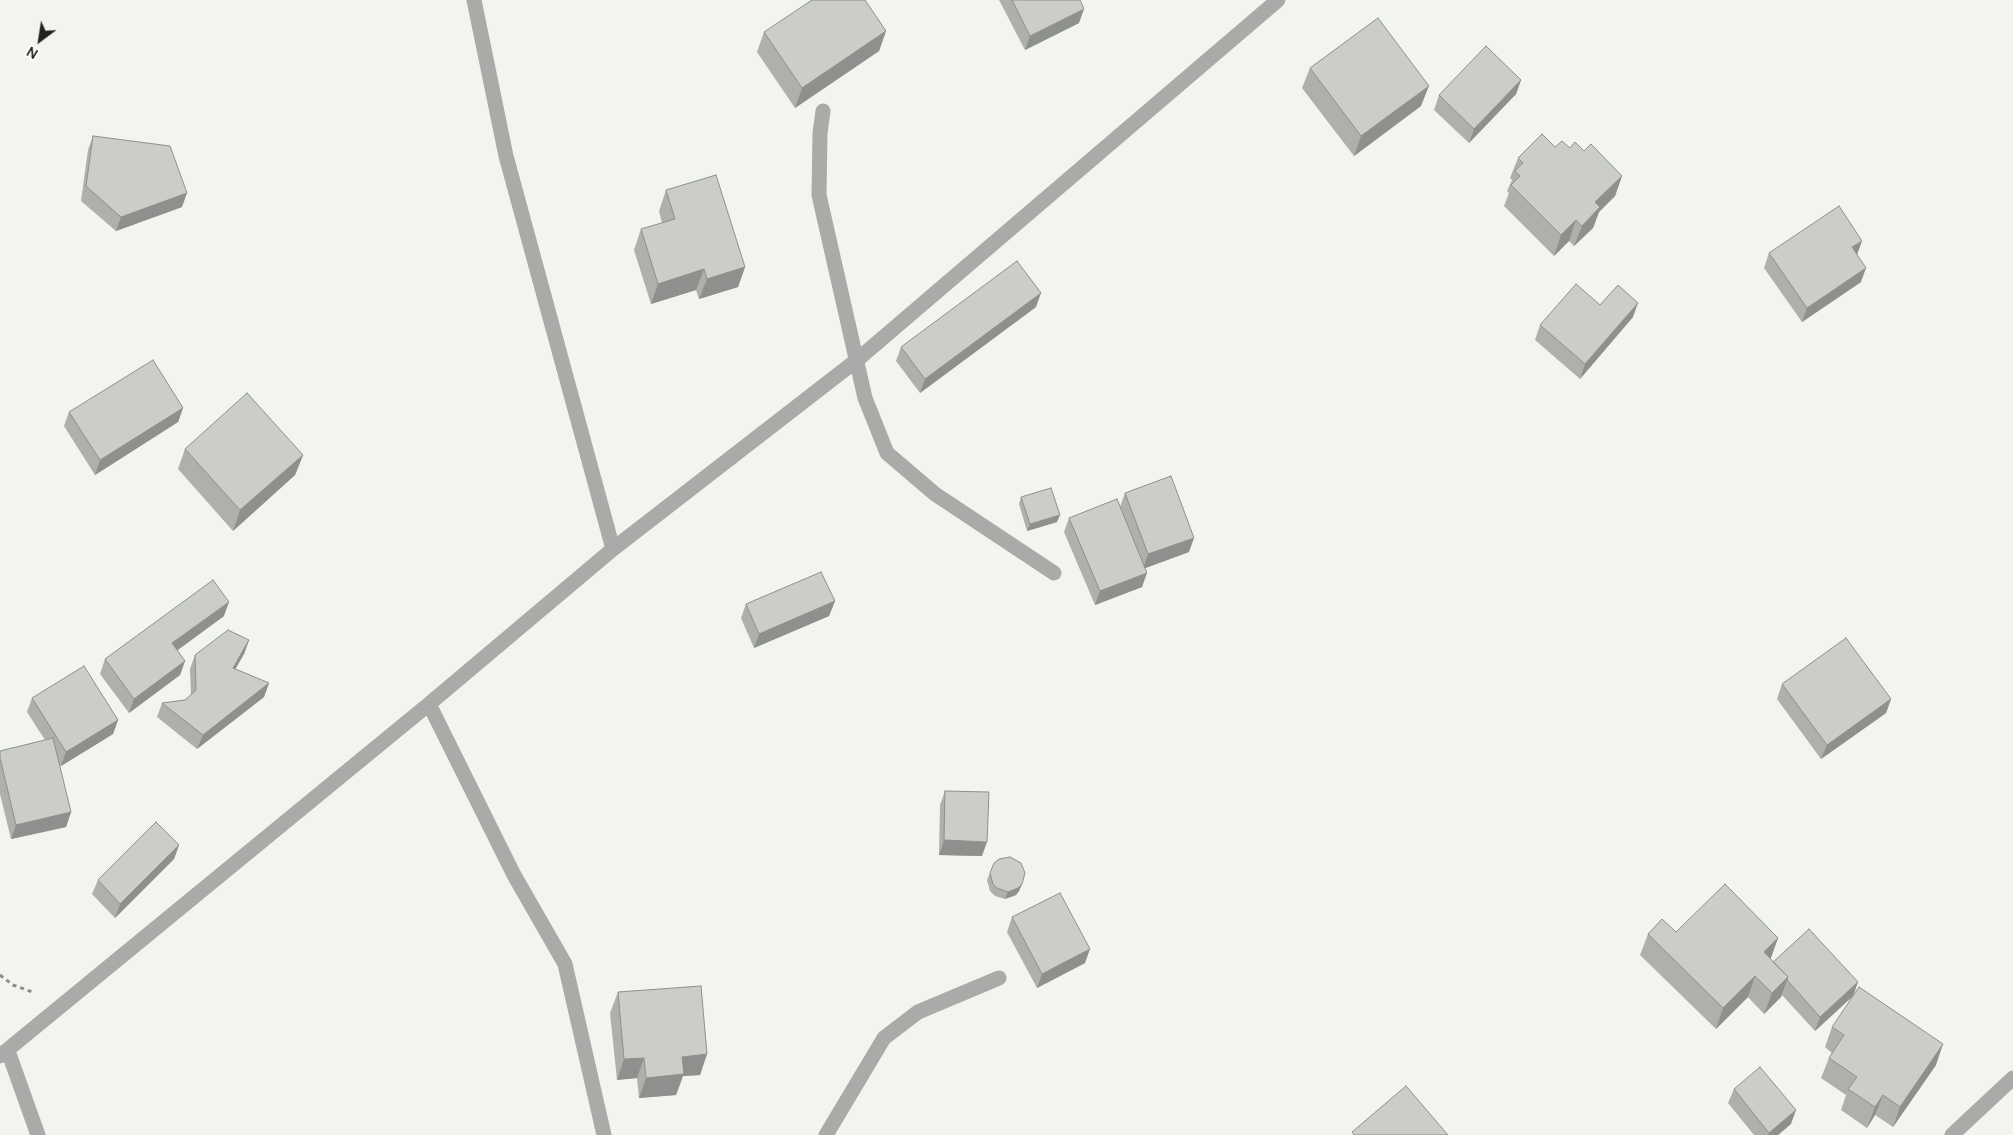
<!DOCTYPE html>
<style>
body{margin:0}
#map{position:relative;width:2013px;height:1135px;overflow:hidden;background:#f1f4ef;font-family:Manrope,sans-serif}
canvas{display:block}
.north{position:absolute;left:15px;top:15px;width:50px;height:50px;-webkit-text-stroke:4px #fff;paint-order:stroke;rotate:211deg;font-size:14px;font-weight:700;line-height:20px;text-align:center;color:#222321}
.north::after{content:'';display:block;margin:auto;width:18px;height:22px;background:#222321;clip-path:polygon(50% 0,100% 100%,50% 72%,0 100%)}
</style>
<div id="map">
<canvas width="2013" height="1135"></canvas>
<div class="north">N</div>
</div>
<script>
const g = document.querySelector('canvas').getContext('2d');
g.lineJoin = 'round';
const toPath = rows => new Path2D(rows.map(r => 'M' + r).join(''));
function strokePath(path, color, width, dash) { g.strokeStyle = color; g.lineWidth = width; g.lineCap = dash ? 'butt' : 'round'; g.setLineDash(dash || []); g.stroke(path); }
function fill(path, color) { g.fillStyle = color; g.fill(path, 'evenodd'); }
strokePath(toPath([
 [0,975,13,985,35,993]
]), '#8c8e8a', 3, [4, 4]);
strokePath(toPath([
 [474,0,506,156,613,549],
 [823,111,820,133,819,195,865,398,887,453,935,494,1054,573],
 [429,704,514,875,565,964,604,1135],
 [8,1051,38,1135],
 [0,1056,429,704,613,549,857,360,1278,0],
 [826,1135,884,1038,918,1012,999,978],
 [1952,1135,2013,1078]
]), '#aaaba9', 15);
fill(toPath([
 [999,0,1080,0,1079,23,1025,50],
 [886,31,879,51,795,108,757,52,764,32],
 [1310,68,1421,106,1354,156,1302,88],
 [1521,80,1516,94,1469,143,1434,110,1439,95],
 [93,136,182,207,116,231,81,201,88,150],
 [1555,147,1570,148,1584,151,1622,176,1615,196,1599,212,1593,228,1574,246,1569,241,1554,256,1504,206,1509,193,1507,191,1512,180,1510,178,1518,158],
 [666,190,745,267,738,287,699,299,696,290,651,304,634,250,641,229,662,223,659,211],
 [1769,253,1857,254,1861,282,1802,322,1764,268],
 [1600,305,1633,317,1580,379,1535,340,1540,325],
 [1036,307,920,393,896,361,901,347],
 [183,408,178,422,95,475,64,426,69,412],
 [185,449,303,455,295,475,233,531,178,469],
 [1125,493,1189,552,1145,568,1142,587,1095,605,1064,532,1069,518,1120,507],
 [1021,497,1057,522,1027,531,1019,504],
 [835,601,829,616,754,648,741,618,746,604],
 [224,616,177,650,185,661,180,675,129,713,100,674,105,659],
 [249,640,244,654,235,669,269,683,264,697,197,749,157,717,162,703,185,700,191,695,190,669,195,655],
 [1782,684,1891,699,1886,713,1821,759,1777,699],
 [32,698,118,720,113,734,61,766,59,764,71,812,66,827,11,839,0,794,0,751,45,740,27,712],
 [945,791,982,856,939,855,940,805],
 [179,845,174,859,115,918,92,894,98,880],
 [990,873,1022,884,1019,891,1016,895,1005,899,995,896,990,891,987,880],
 [1012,917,1085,963,1037,988,1007,932],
 [1676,932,1778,938,1770,959,1773,962,1858,982,1853,996,1815,1031,1782,995,1781,997,1764,1014,1748,997,1716,1029,1640,955,1648,934],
 [618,992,707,1054,700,1075,683,1076,676,1095,639,1098,637,1078,617,1080,610,1013],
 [1832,1027,1936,1065,1893,1127,1875,1115,1867,1128,1841,1110,1846,1095,1821,1078,1829,1058,1832,1053,1825,1047],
 [1734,1089,1791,1124,1778,1135,1754,1135,1728,1103]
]), '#aeb0ac');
fill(toPath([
 [1084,9,1079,23,1025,50,1030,36],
 [886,31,879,51,795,108,802,88],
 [1521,80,1516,94,1469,143,1474,129],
 [1429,86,1421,106,1354,156,1361,136],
 [1622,176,1615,196,1599,212,1593,228,1574,246,1582,226,1595,202],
 [187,193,182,207,116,231,121,217],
 [1576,220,1569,241,1554,256,1561,235],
 [1862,241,1857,255,1852,247],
 [745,267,738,287,699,299,707,279],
 [1866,268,1861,282,1802,322,1807,308],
 [704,269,696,290,651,304,658,284],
 [1041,293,1036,307,920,393,925,379],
 [1638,303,1633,317,1580,379,1585,364],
 [183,408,178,422,95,475,100,460],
 [303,455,295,475,233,531,240,510],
 [1060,515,1057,522,1027,531,1030,524],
 [1194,538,1189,552,1143,569,1148,554],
 [1147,573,1142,587,1095,605,1100,591],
 [835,601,829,616,754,648,759,634],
 [229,602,224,616,167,658,172,643],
 [249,640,244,654,228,682,233,668],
 [185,661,180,675,129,713,134,699],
 [269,683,264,697,197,749,203,735],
 [1891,699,1886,713,1821,759,1827,745],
 [118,720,113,734,61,766,66,752],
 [71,812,66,827,11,839,16,825],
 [944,840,987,842,982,856,939,855],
 [179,845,174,859,115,918,120,904],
 [1022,884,1019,891,1016,895,1005,899,1008,892],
 [1778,938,1771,958,1756,973,1764,952],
 [1090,949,1085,963,1037,988,1042,974],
 [1755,976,1748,997,1716,1029,1723,1008],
 [1788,977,1781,997,1764,1014,1772,993],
 [1858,982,1853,996,1815,1031,1820,1017],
 [1943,1044,1936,1065,1893,1127,1900,1107],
 [707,1054,700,1075,683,1076,676,1095,639,1098,646,1078,682,1057],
 [644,1058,637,1078,617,1080,624,1059],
 [1883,1095,1875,1115,1867,1128,1875,1107],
 [1796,1110,1791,1124,1778,1135,1768,1135,1769,1133]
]), '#8d908c');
const building = toPath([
 [812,0,865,0,886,31,802,88,764,32,812,0],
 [1012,0,1080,0,1084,9,1030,36,1012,0],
 [1378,18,1429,86,1361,136,1310,68,1378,18],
 [1486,46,1521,80,1474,129,1439,95,1486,46],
 [1542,134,1555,147,1562,141,1570,148,1575,142,1584,151,1591,144,1622,176,1595,202,1600,207,1582,226,1576,220,1561,235,1511,185,1520,176,1515,171,1523,163,1518,158,1542,134],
 [93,136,170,146,187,193,121,217,86,186,93,136],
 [716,175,745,267,707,279,704,269,658,284,641,229,675,219,666,190,716,175],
 [1839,206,1862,241,1852,247,1866,268,1807,308,1769,253,1839,206],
 [1017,261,1041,293,925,379,901,347,1017,261],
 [1576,284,1600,305,1618,285,1638,303,1585,364,1540,325,1576,284],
 [153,360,183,408,100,460,69,412,153,360],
 [247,393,303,455,240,510,185,449,247,393],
 [1171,476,1194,538,1148,554,1125,493,1171,476],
 [1051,488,1060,515,1030,524,1021,497,1051,488],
 [1117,499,1147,573,1100,591,1069,518,1117,499],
 [821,572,835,601,759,634,746,604,821,572],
 [213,580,229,602,172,643,185,661,134,699,105,659,213,580],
 [228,630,249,640,233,668,269,683,203,735,162,703,185,700,196,690,195,655,228,630],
 [1846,638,1891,699,1827,745,1782,684,1846,638],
 [84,666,118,720,66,752,32,698,84,666],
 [53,738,71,812,16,825,0,758,0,751,53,738],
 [945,791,989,792,987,842,944,840,945,791],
 [156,822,179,845,120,904,98,880,156,822],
 [1010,857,1021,863,1025,873,1022,884,1018,888,1008,892,997,888,993,884,990,873,994,863,999,859,1010,857],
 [1725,884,1778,938,1764,952,1788,977,1772,993,1755,976,1723,1008,1648,934,1662,919,1676,932,1725,884],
 [1060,893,1090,949,1042,974,1012,917,1060,893],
 [1809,929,1858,982,1820,1017,1787,980,1788,977,1773,962,1809,929],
 [701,986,707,1054,682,1057,684,1074,646,1078,644,1058,624,1059,618,992,701,986],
 [1859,987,1943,1044,1900,1107,1883,1095,1875,1107,1848,1089,1857,1077,1829,1058,1844,1035,1832,1027,1859,987],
 [1760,1067,1796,1110,1769,1133,1734,1089,1760,1067],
 [1406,1086,1448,1135,1354,1135,1352,1132,1406,1086]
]);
fill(building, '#cacdc8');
strokePath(building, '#8d908c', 1);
</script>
